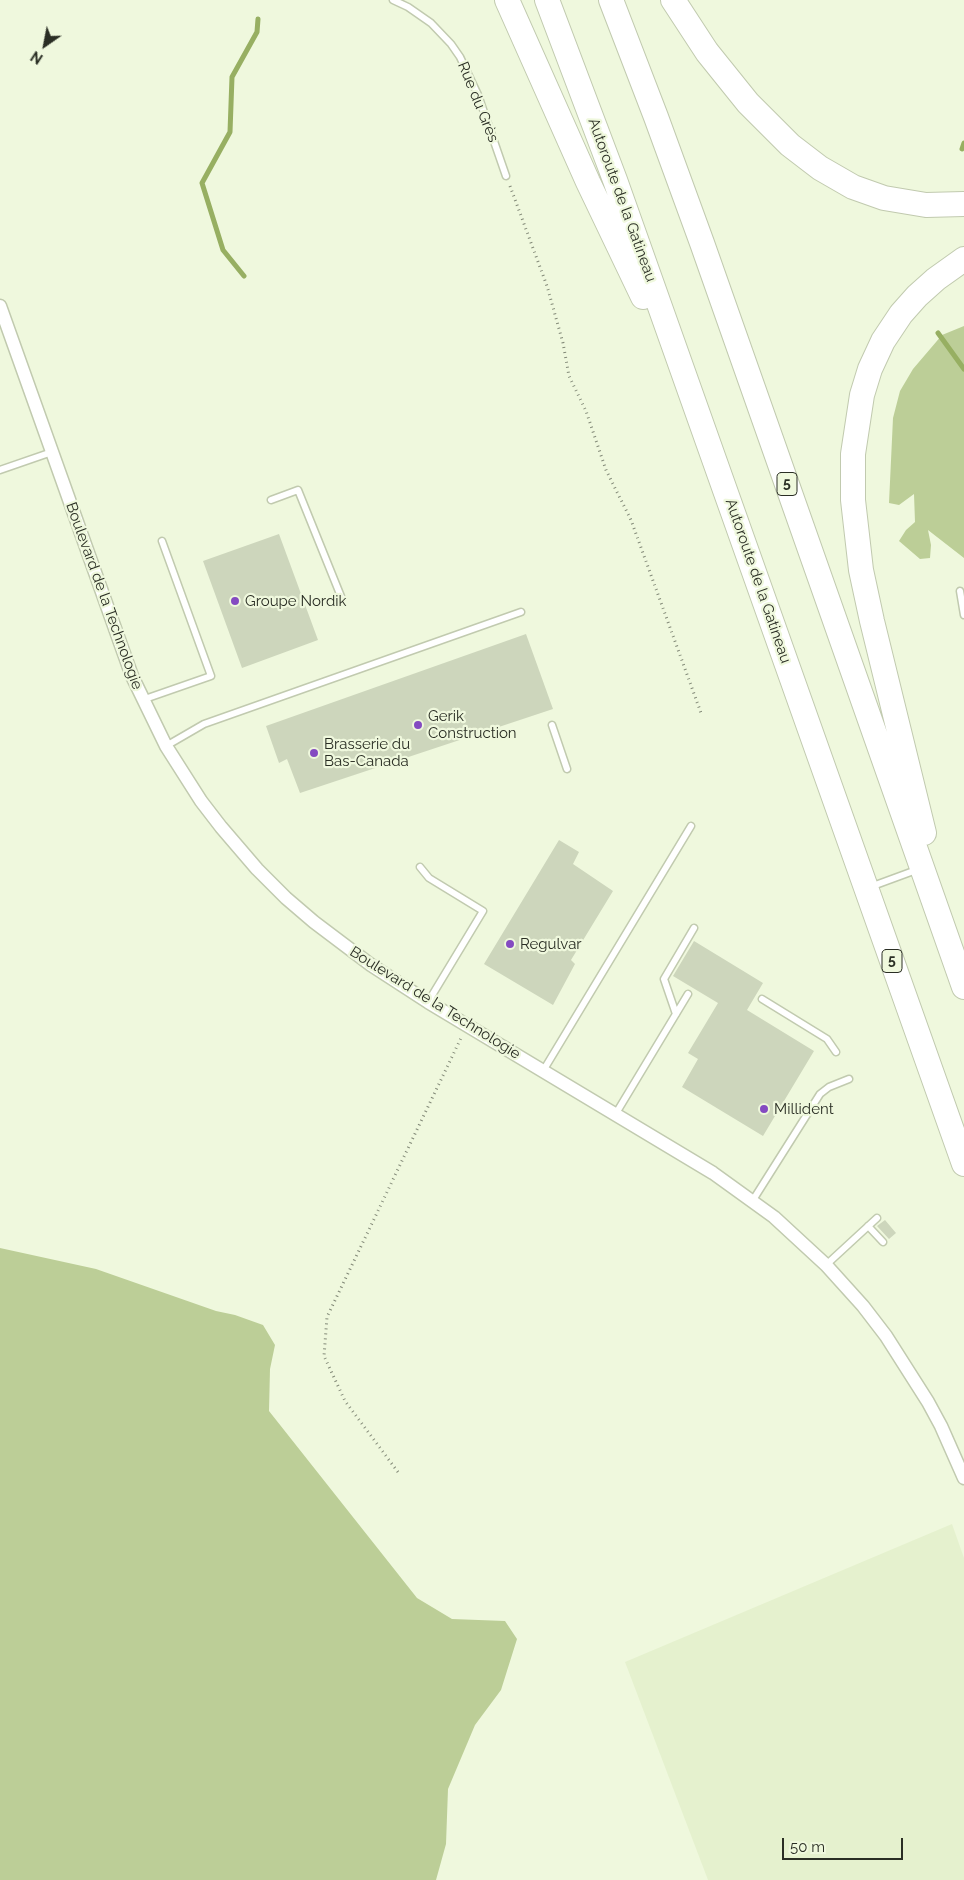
<!DOCTYPE html>
<meta charset="utf-8">
<style>
body{margin:0}
#map{position:relative;width:964px;height:1880px;overflow:hidden;background:#eff8dd;font-family:Raleway,sans-serif}
canvas{display:block}
.north{position:absolute;left:20px;top:20px;width:50px;height:50px;-webkit-text-stroke:4px #eff8dd;paint-order:stroke;rotate:213deg;font-size:14px;font-weight:700;line-height:20px;text-align:center;color:#2a2e24}
.north::after{content:'';display:block;margin:auto;width:18px;height:22px;background:#2a2e24;clip-path:polygon(50% 0,100% 100%,50% 72%,0 100%)}
.scale{position:absolute;left:782px;top:1838px;width:121px;height:22px;box-sizing:border-box;border:2px solid #2a2e24;border-top:0;padding-left:6px;font-size:15px;line-height:18px;white-space:nowrap;color:#2a2e24;-webkit-text-stroke:4px #eff8dd;paint-order:stroke}
</style>
<div id="map">
<canvas width="964" height="1880"></canvas>
<div class="north">N</div>
<div class="scale">50 m</div>
</div>
<script>
const g = document.querySelector('canvas').getContext('2d');
g.lineJoin = 'round';
function fill(path, color) { g.fillStyle = color; g.fill(path, 'evenodd'); }
const toPath = rows => new Path2D(rows.map(r => 'M' + r).join(''));
function strokePath(path, color, width, dash) { g.strokeStyle = color; g.lineWidth = width; g.lineCap = dash ? 'butt' : 'round'; g.setLineDash(dash || []); g.stroke(path); }
function label(font, color, halo, rows, align = 'center') {
  g.font = font + ' Raleway,sans-serif'; g.lineWidth = 4.5; g.setLineDash([]); g.textBaseline = 'middle'; g.strokeStyle = halo; g.fillStyle = color; for (const [text, x, y, turn = 0] of rows) {
    g.save(); g.translate(x, y); g.rotate((+turn || 0) * Math.PI / 180); g.textAlign = isNaN(turn) ? turn : align; if (halo) g.strokeText(text, 0, 0); g.fillText(text, 0, 0); g.restore();
  }
}
fill(toPath([
 [952,1524,964,1558,964,1880,708,1880,625,1662]
]), '#e5f1ce');
fill(toPath([
 [964,326,964,558,928,530,931,545,930,558,920,559,899,541,906,530,915,522,914,494,899,505,889,503,893,418,900,391,913,369,942,335],
 [0,1248,96,1269,216,1311,235,1315,263,1325,275,1345,270,1369,269,1411,417,1598,452,1619,505,1621,517,1639,501,1690,475,1725,448,1789,446,1844,436,1880,0,1880]
]), '#bcce97');
strokePath(toPath([
 [962,149,964,143],
 [244,276,223,250,202,183,230,132,232,77,257,32,258,19],
 [938,333,964,369]
]), '#97af62', 5);
fill(toPath([
 [279,534,318,640,242,668,203,561],
 [526,634,553,709,300,793,287,759,279,763,266,726],
 [559,840,579,852,573,864,613,891,571,960,575,964,553,1005,484,964],
 [694,941,763,983,747,1010,814,1051,763,1136,682,1087,698,1059,688,1053,718,1003,673,976],
 [885,1220,896,1233,889,1239,877,1226]
]), '#cdd6bc');
const service = toPath([
 [393,0,408,7,431,23,451,44,460,57,478,95,506,176],
 [0,470,52,452],
 [271,500,298,490,342,599],
 [960,591,964,615],
 [142,700,211,676,162,541],
 [552,725,567,769],
 [166,746,204,724,521,612],
 [420,867,429,878,483,911,428,1002],
 [870,887,919,869],
 [762,999,827,1039,836,1052],
 [676,1014,664,979,694,928],
 [543,1071,691,826],
 [615,1115,688,994],
 [753,1200,820,1094,829,1087,849,1079],
 [868,1226,883,1242],
 [826,1265,877,1218]
]);
const minor = toPath([
 [0,306,132,676,166,746,201,801,221,827,257,869,286,898,314,922,371,965,428,1002,713,1173,774,1217,826,1265,863,1306,886,1336,928,1402,941,1426,964,1478]
]);
const motorway = toPath([
 [507,0,588,182,643,297],
 [547,0,615,180,964,1164],
 [611,0,656,117,702,243,964,987],
 [673,0,707,52,748,103,790,145,820,168,853,187,884,198,926,205,964,204],
 [924,833,872,621,861,570,853,500,853,454,862,395,870,369,883,341,901,314,917,296,936,279,964,259]
]);
strokePath(service, '#c1caaf', 9);
strokePath(minor, '#c1caaf', 15);
strokePath(motorway, '#c1caaf', 26);
strokePath(toPath([
 [510,186,547,286,563,343,569,376,586,411,606,470,631,520,701,713],
 [398,1472,345,1401,324,1356,327,1317,461,1038]
]), '#838a78', 3, [1, 4]);
strokePath(service, '#fff', 6);
strokePath(minor, '#fff', 12);
strokePath(motorway, '#fff', 24);
for (const [x, y, r, color] of [
 [235,601,5,"#844ac1"],
 [418,725,5,"#844ac1"],
 [314,753,5,"#844ac1"],
 [510,944,5,"#844ac1"],
 [764,1109,5,"#844ac1"]
]) { const dot = new Path2D(); dot.arc(x, y, r, 0, 2 * Math.PI); g.fillStyle = color; g.fill(dot); strokePath(dot, '#eff8dd', 2); }
for (const [x, y, w] of [
 [787,484,20],
 [892,961,20]
]) { const box = new Path2D(); box.roundRect(x - w / 2, y - 11.5, w, 23, 4); g.fillStyle = '#eff8dd'; g.fill(box); strokePath(box, '#2a2e24', 1); }
label('bold 14px', '#2a2e24', null, [
 ["5",787,484],
 ["5",892,961]
]);
label('15px', '#2a2e24', '#eff8dd', [
 ["Rue du Grès",478,102,68],
 ["Autoroute de la Gatineau",622,200,70],
 ["Autoroute de la Gatineau",758,581,71],
 ["Boulevard de la Technologie",104,596,70],
 ["Boulevard de la Technologie",435,1003,32]
]);
label('15px', '#2a2e24', '#eff8dd', [
 ["Groupe Nordik",245,601],
 ["Gerik",428,716],
 ["Construction",428,733],
 ["Brasserie du",324,744],
 ["Bas-Canada",324,761],
 ["Regulvar",520,944],
 ["Millident",774,1109]
], 'left');
</script>
